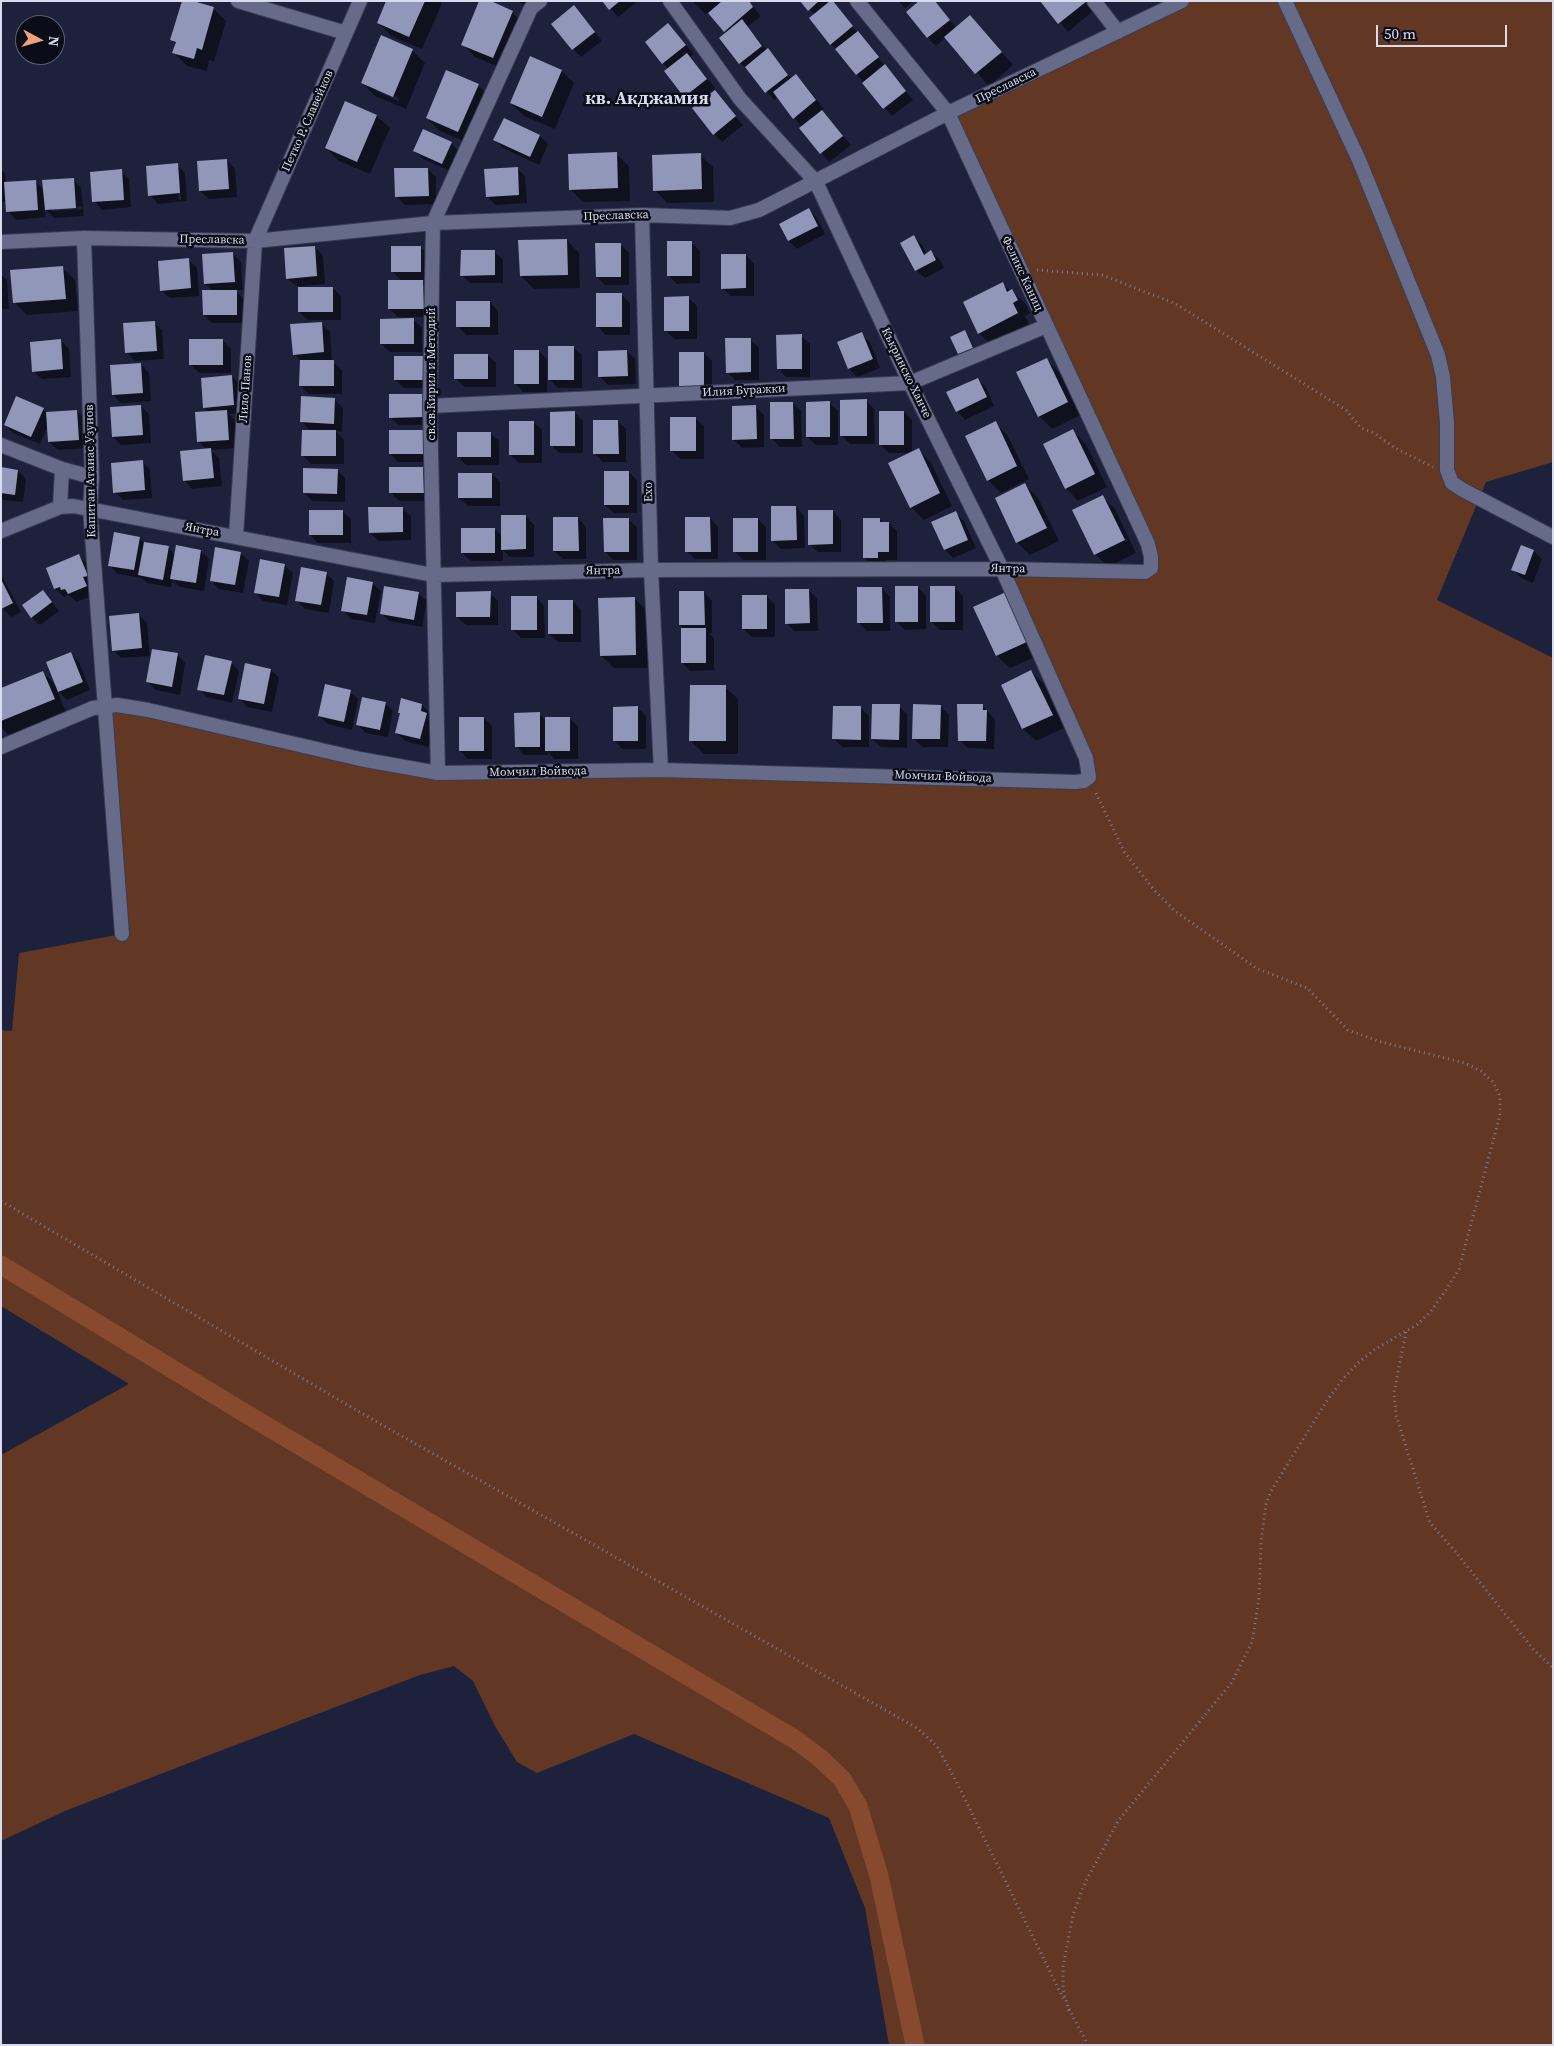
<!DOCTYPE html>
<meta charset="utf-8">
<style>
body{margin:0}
#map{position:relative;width:1554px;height:2046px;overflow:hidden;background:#1e213b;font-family:"Source Serif 4",serif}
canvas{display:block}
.frame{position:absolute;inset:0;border:2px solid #d9dcee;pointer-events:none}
.north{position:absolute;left:15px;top:15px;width:50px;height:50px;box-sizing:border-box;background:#0a0c17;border:1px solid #5d5f6d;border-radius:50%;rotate:96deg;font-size:14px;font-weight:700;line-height:20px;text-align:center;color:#d9dcee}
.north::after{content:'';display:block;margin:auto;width:18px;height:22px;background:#f1a17d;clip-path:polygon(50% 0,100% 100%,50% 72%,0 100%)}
.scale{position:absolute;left:1376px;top:25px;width:131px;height:22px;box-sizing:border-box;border:2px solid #d9dcee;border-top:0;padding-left:6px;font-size:15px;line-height:18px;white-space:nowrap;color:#d9dcee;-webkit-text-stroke:4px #0a0c17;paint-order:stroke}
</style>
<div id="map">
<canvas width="1554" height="2046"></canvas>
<div class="frame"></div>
<div class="north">N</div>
<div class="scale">50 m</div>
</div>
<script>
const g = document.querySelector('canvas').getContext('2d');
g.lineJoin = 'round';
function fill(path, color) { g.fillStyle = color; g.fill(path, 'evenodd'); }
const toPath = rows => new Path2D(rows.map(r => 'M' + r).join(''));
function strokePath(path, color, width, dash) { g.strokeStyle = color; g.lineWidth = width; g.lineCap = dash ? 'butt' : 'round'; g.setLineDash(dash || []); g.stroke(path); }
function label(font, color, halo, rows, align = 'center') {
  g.font = font + ' "Source Serif 4",serif'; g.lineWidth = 5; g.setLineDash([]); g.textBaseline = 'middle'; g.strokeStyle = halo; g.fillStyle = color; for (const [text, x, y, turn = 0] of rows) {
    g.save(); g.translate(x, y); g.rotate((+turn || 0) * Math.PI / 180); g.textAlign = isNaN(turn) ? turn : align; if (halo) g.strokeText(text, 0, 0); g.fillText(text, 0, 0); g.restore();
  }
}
fill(toPath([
 [1182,1,1553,1,1553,462,1486,482,1437,600,1553,658,1553,2045,889,2045,865,1908,829,1818,634,1734,537,1773,517,1762,495,1726,473,1681,454,1666,420,1675,225,1749,65,1811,1,1841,1,1455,129,1384,1,1306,1,1030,12,1031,19,953,122,934,106,705,400,768,1088,777,1002,569,1144,572,1151,557,948,113]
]), '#623825');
fill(toPath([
 [388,1,440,1,442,3,422,49,391,36,379,23],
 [519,1,539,1,528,10],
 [604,1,638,1,618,17],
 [693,1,748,1,761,16,747,27,792,79,796,76,804,84,824,109,822,111,851,145,829,162,778,97,774,100,749,71,740,63,720,38,727,33,709,12,706,15],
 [802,1,837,1,834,4,913,100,892,116,831,44,815,15],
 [898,1,913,1,905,8],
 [1042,1,1087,1,1094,10,1068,32],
 [937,4,956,28,970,16,1013,65,989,86,946,37,936,46,927,37],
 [574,7,602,41,581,57,573,49],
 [213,8,226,21,214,62,209,60,207,71,187,66,174,53,176,45,172,40],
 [512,12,525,25,506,70,475,57,462,44],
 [668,24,694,54,690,57,715,88,693,105,665,71,668,69,646,42],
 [412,50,425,63,406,109,375,96,362,83],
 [376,88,399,98,398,101,376,91],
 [562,71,574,83,555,129,524,116,511,103],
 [478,85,491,98,471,144,440,131,427,118],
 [715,92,743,125,722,142,714,134],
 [346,102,377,116,390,128,370,174,339,161,326,148],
 [504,120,540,136,548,144,539,165,503,148,495,140],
 [451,143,459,152,450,171,423,159,414,151],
 [616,154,629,166,630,201,583,202,570,189],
 [700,155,713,167,714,202,667,203,655,190],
 [227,160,235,169,237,197,209,199,200,191],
 [177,165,185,173,187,201,158,204,150,195],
 [177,172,179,172,181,200,179,200],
 [517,168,525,176,527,203,495,205,487,196],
 [1,169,5,173,6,183,35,181,44,190,73,179,81,188,84,216,54,218,45,209,45,217,16,220,8,211,7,202,1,202],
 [82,206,82,209,52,211,52,209],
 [428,169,436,177,436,204,405,205,396,196],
 [121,171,129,179,131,207,102,210,94,201],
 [809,210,817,218,825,234,797,249,789,241,780,225],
 [914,237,922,245,927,254,931,252,940,260,944,268,925,278,916,270],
 [567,240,579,253,580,288,534,289,521,276],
 [692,243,700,251,700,283,677,284,668,275],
 [620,244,629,253,629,285,605,285,597,277],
 [315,247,323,256,325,284,302,286,302,288,333,288,341,296,341,320,308,320,299,312,299,286,296,286,287,278],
 [420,247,429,255,429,279,421,280,431,290,431,317,398,317,389,308,402,281,392,271],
 [494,251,503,260,503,283,470,283,462,275],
 [233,253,241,262,243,290,235,290,244,299,244,323,212,323,204,315,213,291,205,284],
 [746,255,754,264,754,296,731,296,722,288],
 [189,260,197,268,199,296,170,298,161,290],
 [62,267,75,280,78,311,27,315,14,302],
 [1,275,7,280,9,309,1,309],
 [1003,284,1025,303,1030,313,1025,316,1030,326,992,346,979,333],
 [621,294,630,303,630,335,606,335,598,327],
 [689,298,697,306,697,339,674,339,665,330],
 [490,302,498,311,498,335,466,335,458,326],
 [414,320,422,328,422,352,390,352,381,344],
 [154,322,162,330,164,359,135,361,127,353],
 [321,323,330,332,332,361,342,370,342,394,309,394,300,385,301,361,294,354],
 [964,332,968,335,975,351,963,357,959,354],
 [861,334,870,342,880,368,857,377,849,369,839,343],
 [801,336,810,344,810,377,786,377,778,368],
 [750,339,759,348,759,380,735,380,727,372],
 [61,340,69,349,71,377,42,379,33,371],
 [223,341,231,349,231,373,199,373,190,364],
 [573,347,582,355,582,388,558,388,550,380],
 [539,351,547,359,547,392,523,392,515,383],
 [627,351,635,359,636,384,608,385,600,377],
 [704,353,712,361,712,394,689,394,680,385],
 [488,355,496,363,496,387,464,387,456,379],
 [423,358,431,366,431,388,404,388,395,380],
 [1046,359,1059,372,1080,415,1052,429,1039,416],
 [141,364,149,373,151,401,121,403,113,395],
 [232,376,240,385,242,413,229,414,235,420,236,448,211,450,219,458,222,486,192,489,184,480,207,450,199,442,209,413,204,407],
 [977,379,986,387,994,406,965,420,957,411],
 [422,395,431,403,431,425,399,425,390,417],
 [335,400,343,408,342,432,336,431,344,440,344,464,311,464,303,456,311,432,301,421],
 [866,400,874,409,875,444,850,444,842,436],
 [793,403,801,411,802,447,780,447,771,438],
 [830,403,838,411,838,445,816,445,807,437],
 [141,406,149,414,151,443,121,445,113,437],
 [756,407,764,415,764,447,742,448,734,440],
 [43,409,47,413,77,411,85,419,87,448,58,450,49,442,48,425,40,444,13,433,5,425],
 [904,412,912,420,912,453,889,453,880,444],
 [575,413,583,421,583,453,559,453,551,445],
 [695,418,704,426,704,459,680,459,672,451],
 [618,421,626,429,626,462,603,462,594,453],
 [534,422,542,430,542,463,519,463,510,455],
 [996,423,1008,436,1029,479,1001,493,988,480],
 [423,431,431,439,431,462,398,462,390,454],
 [1073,431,1086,444,1107,487,1078,501,1066,488],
 [490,433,499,441,499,465,466,465,458,457],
 [919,450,931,463,952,506,924,520,911,507],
 [142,461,150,470,152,498,123,500,115,492],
 [1,469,18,471,26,479,23,502,3,500,1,498],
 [423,469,431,477,431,501,399,501,391,493],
 [337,470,345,478,345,502,312,501,304,492],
 [629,472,637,480,637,513,614,513,605,505],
 [492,474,500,482,500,506,468,506,459,498],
 [1025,485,1038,498,1059,541,1030,555,1017,542],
 [1103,497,1115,509,1136,553,1108,567,1095,554],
 [796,507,804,516,805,548,781,549,772,540],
 [402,508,411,516,411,540,378,541,370,532],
 [342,511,351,519,351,543,318,543,310,535],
 [833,511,841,520,841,552,818,552,809,544],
 [955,513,964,521,976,548,953,558,945,550,933,523],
 [526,516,534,525,534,557,510,557,503,550,503,561,471,561,462,553,495,529,502,536],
 [578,518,586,527,586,559,563,559,554,551],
 [710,518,718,527,718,559,695,559,686,551],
 [628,519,637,527,637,560,613,560,605,552],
 [758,519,766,527,766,560,743,560,734,551],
 [879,519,884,523,888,523,897,531,897,560,886,560,886,566,872,566,864,557],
 [139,538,144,543,168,547,175,554,201,551,209,559,204,591,180,587,173,580,171,587,147,583,142,578,118,574,109,565],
 [1534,551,1542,559,1533,583,1521,578,1513,570],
 [240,553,249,561,243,593,219,589,211,581],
 [79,556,87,564,95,584,94,595,77,602,68,595,64,597,55,588],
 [284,565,293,573,287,605,263,601,255,592],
 [326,573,334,581,329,613,305,609,296,600],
 [1,574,21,612,11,617,1,606],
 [372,583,381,591,375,623,351,619,343,610],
 [918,587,926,596,926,629,905,630,896,621],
 [954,587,963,596,963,630,940,630,931,621],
 [882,588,890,597,890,631,867,631,859,623],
 [809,590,817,599,818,631,794,631,786,623],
 [43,591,59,611,40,625,31,617],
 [704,592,712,601,712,633,709,633,714,638,714,670,690,671,682,662,685,630,680,625],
 [418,593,427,601,422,627,389,621,381,613],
 [490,593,498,601,498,625,466,625,457,617],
 [1005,593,1041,654,1010,668,997,656],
 [767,596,775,605,775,637,752,637,743,629],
 [536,597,544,606,545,638,521,638,513,630],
 [634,598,647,611,649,668,614,668,601,656],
 [573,601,581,610,581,642,558,642,549,634],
 [139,615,147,623,150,656,121,658,113,650],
 [71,654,79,662,90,690,67,700,57,690,66,712,10,736,1,727,1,690,42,672,57,686],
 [177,654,185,663,180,695,156,690,148,682],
 [231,662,239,671,232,703,207,697,199,689],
 [246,665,271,670,279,678,272,712,247,707,239,698],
 [1031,672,1044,684,1064,728,1036,741,1023,729,1002,685],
 [725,687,738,699,738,754,704,754,691,741],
 [350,691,358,699,352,730,328,724,319,716],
 [385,703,393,711,388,737,366,733,357,724],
 [422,705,430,713,429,717,435,722,428,747,405,741,397,733,401,715,399,712],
 [899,706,907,714,907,748,881,747,872,739],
 [940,706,949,715,948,747,922,747,913,738],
 [983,706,995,720,994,749,968,748,959,740],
 [860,707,869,716,869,747,842,747,834,739],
 [638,708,646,716,646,749,622,749,614,740],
 [539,714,546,720,569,718,578,726,578,759,554,759,548,752,548,755,524,755,516,746],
 [484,718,492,726,492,759,468,759,460,751]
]), '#0007');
strokePath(toPath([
 [1,1265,248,1415,796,1740,820,1758,842,1779,858,1806,879,1876,915,2045]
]), '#884a2e', 19);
fill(toPath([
 [182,1,193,1,214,7,202,50,197,48,194,59,172,53,176,42,170,40],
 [386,1,425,1,409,37,377,23],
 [479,1,491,1,513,11,493,58,461,45],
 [602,1,620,1,609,10],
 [722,1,749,1,753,7,724,32,708,13],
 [800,1,819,1,808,11],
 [830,1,833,1,853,26,830,45,809,18],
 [919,1,935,1,950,20,927,38,906,12],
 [1040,1,1087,1,1058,24],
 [574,5,595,32,572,50,551,24],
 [970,15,1002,52,975,74,944,37],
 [742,19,762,46,739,64,719,38],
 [668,23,686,45,662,64,645,42],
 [858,31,879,57,856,75,835,49],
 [381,35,413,49,393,97,361,83],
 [768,48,788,75,765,93,745,67],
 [687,53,707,79,684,97,664,71],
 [530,56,562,70,542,117,510,103],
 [885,64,906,91,883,109,862,83],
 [446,70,479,84,458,132,426,118],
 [796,74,816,100,793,119,773,92],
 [715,90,736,116,713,135,692,108],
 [345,101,377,115,357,162,325,148],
 [822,110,843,136,820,154,799,128],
 [504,118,540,135,530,157,493,140],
 [423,129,452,142,442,164,413,151],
 [617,152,618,188,569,190,568,154],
 [701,153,702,189,653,191,652,155],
 [227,159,229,189,199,191,197,161],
 [178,163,180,193,148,196,146,166],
 [518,167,519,195,486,197,484,169],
 [394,168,428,168,429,196,395,197],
 [122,169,124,200,92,202,90,172],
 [74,178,76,208,45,210,42,180],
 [36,180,38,210,6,212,4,182],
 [809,208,818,226,788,241,779,224],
 [914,235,924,255,931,250,936,260,915,271,900,243],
 [567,239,568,275,520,276,518,240],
 [667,241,692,241,692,276,667,276],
 [595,243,621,243,621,277,596,277],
 [315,246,317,276,286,279,284,248],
 [391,246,421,246,421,272,391,272],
 [461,250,495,250,495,275,460,276],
 [233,252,235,282,204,284,202,254],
 [721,254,746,254,746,288,721,289],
 [189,258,191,288,160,291,158,261],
 [63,266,66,299,13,303,10,270],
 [388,280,423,280,424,309,388,309],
 [1003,282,1007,292,1012,289,1018,300,1013,303,1018,313,978,334,963,302],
 [298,287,333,287,333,312,298,312],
 [202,290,237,290,237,315,203,315],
 [596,293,622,293,622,327,596,327],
 [689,296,689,331,664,331,664,297],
 [456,301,490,301,490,327,456,327],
 [414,318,414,344,380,344,380,319],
 [155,321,157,351,125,353,123,323],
 [322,322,324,352,293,355,290,324],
 [965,330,973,348,958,354,950,337],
 [862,332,873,359,848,369,837,342],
 [802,334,802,369,777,369,776,335],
 [725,338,751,338,751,372,726,373],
 [61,339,63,369,32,372,30,342],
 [189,339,223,339,223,365,189,365],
 [548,346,574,346,574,380,548,380],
 [514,350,539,350,539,384,514,384],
 [627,350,628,376,598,377,598,351],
 [679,352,704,352,704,386,679,386],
 [454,354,488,354,488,379,454,379],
 [394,356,423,356,423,380,394,380],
 [1047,358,1068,402,1038,417,1016,372],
 [300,360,334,360,334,386,299,386],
 [141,363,143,393,112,395,110,365],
 [232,375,234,405,203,408,201,378],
 [978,378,987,397,956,412,946,392],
 [389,394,423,394,423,417,389,418],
 [16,396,44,408,31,437,4,425],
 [301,396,335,398,334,424,300,422],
 [867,399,867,436,840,436,840,400],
 [830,401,830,437,806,437,806,402],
 [770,402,793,402,794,439,770,439],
 [141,405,143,435,112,437,110,407],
 [756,405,757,439,732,440,732,406],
 [77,410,79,440,48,442,46,412],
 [227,410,229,440,197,442,195,412],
 [575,411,575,446,550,446,550,412],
 [879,411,904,411,904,445,879,445],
 [670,417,696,417,696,451,670,451],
 [593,420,618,420,619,454,593,454],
 [509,421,534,421,534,455,509,455],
 [996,421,1017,466,987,481,965,436],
 [1073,429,1095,474,1065,489,1043,444],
 [302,430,336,430,336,456,301,456],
 [389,430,423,430,424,454,389,454],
 [457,432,491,432,491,457,457,457],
 [211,448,214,478,183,481,180,451],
 [919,448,940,493,910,508,888,463],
 [143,460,145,490,113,493,111,463],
 [1,467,18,470,15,495,1,493],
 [389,467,423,467,424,493,389,493],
 [303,468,338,469,337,494,303,493],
 [604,471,629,471,629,505,604,505],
 [458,473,492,473,492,498,458,498],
 [1025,483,1047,528,1016,543,995,498],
 [1103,495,1125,540,1094,555,1072,510],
 [771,506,796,506,797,540,771,541],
 [368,507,403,507,403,532,369,533],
 [309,510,343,510,343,535,309,535],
 [808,510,833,510,833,544,808,545],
 [956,511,968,540,944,550,931,522],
 [501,515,526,515,526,549,501,550],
 [553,517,578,517,579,551,553,551],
 [685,517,710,517,711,552,685,552],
 [603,518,629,518,629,552,604,552],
 [733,518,758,518,758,552,733,552],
 [863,518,880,518,880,522,889,522,889,552,878,552,878,558,863,558],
 [461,528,495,528,495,553,461,553],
 [114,532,140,537,134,570,108,566],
 [144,542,169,546,163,580,138,575],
 [176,545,201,550,196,583,170,579],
 [1521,545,1534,550,1525,575,1511,570],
 [215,547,241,552,235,585,210,581],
 [79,554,88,576,83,577,87,586,68,594,65,589,61,590,60,587,54,589,46,568],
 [260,559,285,564,279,597,254,593],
 [301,567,327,572,321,605,295,601],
 [347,577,373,582,367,615,341,611],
 [1,579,13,603,1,609],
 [384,586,419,592,414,620,380,614],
 [895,586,918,586,918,622,895,622],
 [930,586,955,586,955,622,930,622],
 [857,587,882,587,883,623,857,623],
 [785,589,809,589,810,623,785,624],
 [43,590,52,602,31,618,22,605],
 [491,591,490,617,456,617,456,592],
 [679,591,704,591,705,625,679,625],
 [1006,592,1029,641,996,656,973,607],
 [742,595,767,595,767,629,742,629],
 [511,596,537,596,537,630,511,630],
 [635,597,636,655,600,656,598,598],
 [548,600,573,600,573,634,548,634],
 [139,613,142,648,112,651,109,616],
 [681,628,706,628,706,663,681,663],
 [152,649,178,653,172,687,146,682],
 [71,652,83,682,58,692,46,662],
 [205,655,232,661,224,695,197,690],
 [245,663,271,669,264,704,238,699],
 [1031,670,1053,715,1022,729,1001,685],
 [43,671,55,699,1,721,1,688],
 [325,684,351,690,344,722,318,716],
 [690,685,726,685,726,741,689,741],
 [362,697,386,702,380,730,356,725],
 [401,698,422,704,421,711,427,713,420,739,395,733,400,713,398,713],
 [872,704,900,704,899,740,871,739],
 [913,704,941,705,940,739,912,739],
 [957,704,983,704,983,710,987,710,986,741,958,741],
 [638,706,638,741,613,741,613,707],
 [833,706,861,706,861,740,832,739],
 [540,712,540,747,515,747,514,713],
 [459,717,484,717,484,751,459,751],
 [545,717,570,717,570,751,545,751]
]), '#9197b8');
const street = toPath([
 [238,1,346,33],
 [1094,1,1118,32],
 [1285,1,1359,160,1438,355,1443,377,1447,423,1447,470,1452,483,1463,490,1553,537],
 [642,215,651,570,661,770],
 [84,238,92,477,90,509,122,934],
 [1,242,84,238,255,241,433,223,642,215,730,218,759,210,948,113,1182,1],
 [430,406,910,383,1046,326],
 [1,445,62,469,92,477],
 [60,507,62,469],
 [1,531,60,507,73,506,433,575,651,570,1002,569,1145,572,1151,568,1151,557,1148,544,948,113,857,1],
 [236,536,255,241,360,1],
 [1,747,93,708,117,705,148,710,360,759,438,773,661,770,1076,782,1084,781,1089,777,1086,758,1002,569,910,383,816,182,740,99,670,1],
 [438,773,430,406,433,223,531,8,540,1]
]);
strokePath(street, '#3a3c52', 16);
strokePath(toPath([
 [1037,270,1102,275,1176,304,1346,410,1361,428,1374,433,1395,448,1433,467],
 [1,1201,363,1414,917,1728,937,1746,955,1779,1065,2002],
 [1406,1332,1394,1392,1396,1415,1430,1523,1455,1551,1533,1649,1553,1668],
 [1069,2009,1088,2045],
 [1069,2011,1063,1989,1063,1967,1073,1915,1083,1887,1118,1821,1232,1682,1252,1642,1259,1598,1261,1541,1266,1504,1271,1491,1326,1402,1342,1380,1358,1363,1374,1350,1418,1324,1431,1311,1448,1287,1459,1269,1500,1115,1500,1096,1493,1082,1481,1071,1465,1063,1381,1042,1348,1030,1307,988,1256,968,1175,911,1154,890,1125,853,1095,791]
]), '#7a7d94', 3, [1, 4]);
strokePath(street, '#666b8a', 14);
label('12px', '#d9dcee', '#0a0c17', [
 ["Преславска",1006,86,-26],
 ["Петко Р. Славейков",308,121,-66],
 ["Преславска",616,216,-2],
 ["Преславска",212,240,1],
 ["Феликс Каниц",1022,274,65],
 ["Къкринско Ханче",906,373,64],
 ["св.св.Кирил и Методий",432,374,-90],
 ["Лило Панов",246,389,-86],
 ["Илия Буражки",744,391,-3],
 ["Капитан Атанас Узунов",91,471,-91],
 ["Ехо",649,492,-91],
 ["Янтра",202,530,10],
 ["Янтра",1008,569,1],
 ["Янтра",603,571,-1],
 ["Момчил Войвода",538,772,-1],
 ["Момчил Войвода",943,777,2]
]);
label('bold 18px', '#d9dcee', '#0a0c17', [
 ["кв. Акджамия",647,99]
]);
</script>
